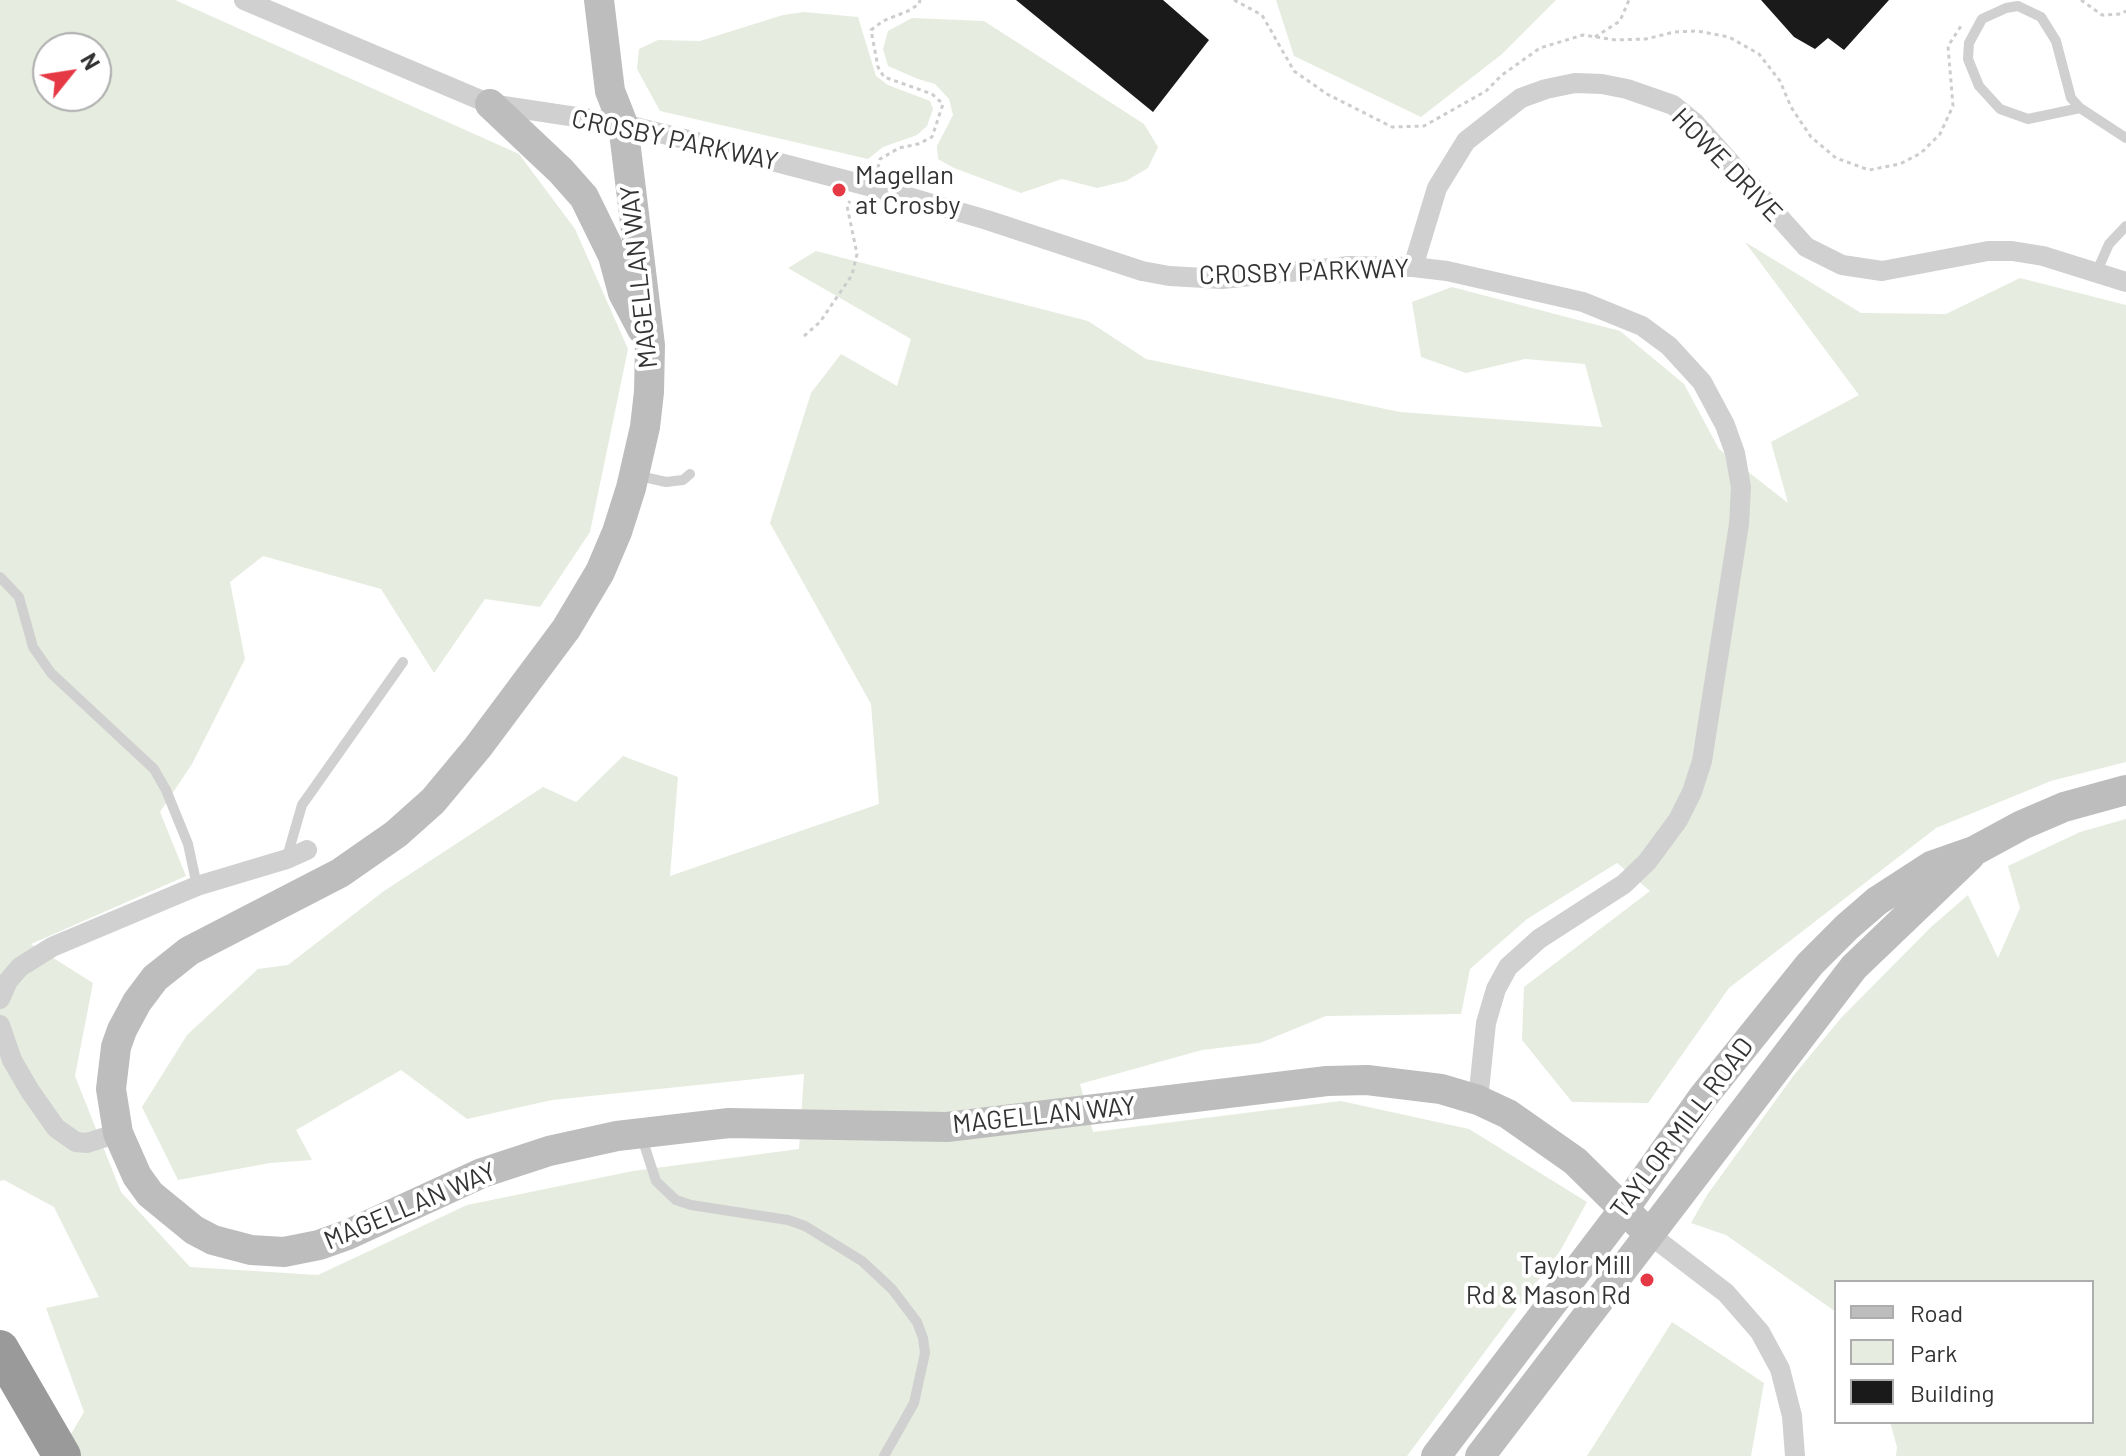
<!DOCTYPE html>
<style>
body{margin:0}
#map{position:relative;width:2126px;height:1456px;overflow:hidden;background:#fff;font-family:Barlow,sans-serif}
canvas{display:block}
.legend{position:absolute;left:1834px;top:1280px;width:260px;height:144px;box-sizing:border-box;background:#fff;border:2px solid #adadad;margin:0;padding:10px 14px;list-style:none;font-size:24px;color:#333}
.legend li{display:flex;align-items:center;gap:16px;height:40px}
.legend b{width:40px;border:2px solid #adadad}
.north{position:absolute;left:32px;top:32px;width:80px;height:80px;box-sizing:border-box;background:#fff;border:2px solid #adadad;border-radius:50%;rotate:60deg;font-size:22px;font-weight:700;line-height:32px;text-align:center;color:#333}
.north::after{content:'';display:block;margin:auto;width:28px;height:36px;background:#e63946;clip-path:polygon(50% 0,100% 100%,50% 72%,0 100%)}
</style>
<div id="map">
<canvas width="2126" height="1456"></canvas>
<ul class="legend">
<li><b style="height:10px;background:#bdbdbd"></b>Road</li>
<li><b style="height:22px;background:#e6ecdf"></b>Park</li>
<li><b style="height:22px;background:#1a1a1a"></b>Building</li>
</ul>
<div class="north">N</div>
</div>
<script>
const g = document.querySelector('canvas').getContext('2d');
g.lineJoin = 'round';
function fill(path, color) { g.fillStyle = color; g.fill(path, 'evenodd'); }
const toPath = rows => new Path2D(rows.map(r => 'M' + r).join(''));
function strokePath(path, color, width, dash) { g.strokeStyle = color; g.lineWidth = width; g.lineCap = dash ? 'butt' : 'round'; g.setLineDash(dash || []); g.stroke(path); }
function label(font, color, halo, rows, align = 'center') {
  g.font = font + ' Barlow,sans-serif'; g.lineWidth = 8; g.setLineDash([]); g.textBaseline = 'middle'; g.strokeStyle = halo; g.fillStyle = color; for (const [text, x, y, turn = 0] of rows) {
    g.save(); g.translate(x, y); g.rotate((+turn || 0) * Math.PI / 180); g.textAlign = isNaN(turn) ? turn : align; if (halo) g.strokeText(text, 0, 0); g.fillText(text, 0, 0); g.restore();
  }
}
fill(toPath([
 [0,0,175,0,519,154,575,229,628,349,590,532,540,607,485,599,434,673,381,589,263,556,230,582,245,659,192,764,160,812,186,876,31,944,93,983,75,1076,121,1192,190,1267,318,1275,467,1205,633,1171,799,1149,804,1074,552,1100,467,1119,401,1070,296,1130,312,1160,270,1163,178,1180,142,1107,187,1035,258,969,288,965,384,891,543,787,576,802,623,756,678,777,670,876,879,804,871,704,770,523,811,393,841,354,897,386,911,339,788,268,816,251,1088,321,1146,359,1400,412,1602,427,1585,364,1525,359,1466,373,1421,357,1412,302,1452,287,1620,331,1684,384,1719,449,1788,503,1771,442,1859,395,1745,242,1861,313,1946,314,2020,278,2126,305,2126,762,2051,781,1936,828,1729,988,1648,1103,1572,1102,1522,1040,1524,987,1650,891,1617,863,1527,919,1470,969,1461,1014,1326,1016,1260,1043,1202,1050,1080,1084,1093,1132,1341,1101,1469,1129,1587,1202,1560,1251,1407,1456,58,1456,84,1412,46,1308,99,1297,54,1207,4,1180,0,1181],
 [48,48,96,48,96,96,48,96],
 [1276,0,1556,0,1502,54,1421,117,1294,56],
 [804,12,858,17,876,76,888,85,930,101,933,109,927,126,917,135,883,147,868,159,660,111,637,69,639,49,658,40,700,41,783,15],
 [912,18,984,21,1144,124,1158,147,1148,168,1126,181,1097,188,1062,179,1021,193,954,168,938,159,937,146,953,115,949,99,935,84,918,79,888,66,883,49,888,31],
 [2126,819,2126,1456,1896,1456,1897,1447,1890,1422,2092,1422,2092,1282,1836,1282,1836,1312,1726,1235,1691,1223,1707,1195,1794,1075,1841,1018,1931,927,1968,895,1998,958,2020,908,2008,866,2080,832],
 [1672,1322,1764,1383,1751,1456,1587,1456]
]), '#e6ecdf');
fill(toPath([
 [1016,0,1163,0,1209,40,1153,112],
 [1761,0,1889,0,1844,50,1828,38,1815,49,1794,37]
]), '#1a1a1a');
strokePath(toPath([
 [1234,0,1262,15,1294,71,1327,94,1392,127,1424,126,1486,91,1502,75,1540,48,1583,35,1616,40,1646,39,1674,32,1697,31,1729,37,1759,54,1780,81,1791,107,1811,137,1836,158,1869,170,1900,164,1921,153,1940,134,1953,106,1948,46,1963,23],
 [2081,0,2102,15,2121,14,2126,11],
 [1595,37,1620,21,1629,0],
 [878,168,880,159,899,148,918,144,932,137,943,104,932,94,884,77,878,67,871,30,883,21,908,11,919,4,920,0],
 [804,336,820,322,852,275,857,254,847,206,850,201]
]), '#cdcdcd', 3, [4, 4]);
strokePath(toPath([
 [2080,108,2028,119,2000,109,1979,86,1968,59,1969,43,1982,19,2006,8,2018,6,2041,17,2056,41,2071,98,2080,108,2126,138],
 [2097,271,2109,244,2126,226],
 [635,475,666,482,683,480,690,474],
 [0,577,19,597,33,647,51,673,154,769,166,790,188,844,197,886],
 [287,857,302,805,403,662],
 [641,1135,656,1181,676,1200,691,1205,788,1220,805,1226,862,1261,892,1289,917,1322,923,1338,925,1353,914,1403,884,1456]
]), '#d0d0d0', 10);
strokePath(toPath([
 [244,0,490,104,623,124,753,156,895,193,987,220,1142,271,1169,276,1222,279,1349,266,1413,267,1447,271,1583,302,1642,326,1669,346,1702,382,1725,425,1735,453,1741,487,1739,524,1702,761,1692,792,1678,820,1647,862,1624,884,1539,939,1508,967,1496,989,1486,1023,1478,1100],
 [1413,267,1437,188,1466,141,1521,98,1546,89,1575,83,1602,84,1627,89,1673,105,1694,122,1806,247,1842,265,1882,271,1988,251,2012,251,2043,256,2126,282],
 [0,999,8,981,20,967,52,947,197,886,287,859,307,850],
 [0,1025,12,1060,30,1091,56,1128,76,1142,87,1143,118,1133],
 [1649,1234,1726,1293,1760,1332,1780,1369,1792,1416,1795,1456]
]), '#d0d0d0', 20);
strokePath(toPath([
 [599,0,610,91,623,124,650,345,649,392,645,427,631,488,617,532,600,572,566,629,478,747,433,801,396,834,340,873,189,951,155,978,137,1002,122,1030,116,1047,111,1089,118,1133,137,1176,150,1194,194,1230,213,1240,251,1250,284,1252,319,1245,347,1235,482,1173,549,1151,617,1136,729,1123,947,1127,1327,1081,1367,1080,1441,1089,1478,1100,1508,1114,1575,1161,1649,1234],
 [490,104,561,171,584,197,613,256,623,293,642,329],
 [1436,1456,1624,1209,1703,1097,1810,964,1847,927,1877,901,1931,866,1974,851,2022,825,2064,807,2126,790],
 [1480,1456,1854,967,1970,856]
]), '#bdbdbd', 30);
strokePath(toPath([
 [0,1349,62,1456]
]), '#9a9a9a', 38);
for (const [x, y, r, color] of [
 [839,190,8,"#e63946"],
 [1647,1280,8,"#e63946"]
]) { const dot = new Path2D(); dot.arc(x, y, r, 0, 2 * Math.PI); g.fillStyle = color; g.fill(dot); strokePath(dot, '#fff', 3); }
label('26px', '#333', '#fff', [
 ["CROSBY PARKWAY",675,140,12],
 ["HOWE DRIVE",1727,165,46],
 ["CROSBY PARKWAY",1304,272,-2],
 ["MAGELLAN WAY",639,277,-96],
 ["MAGELLAN WAY",1044,1115,-6],
 ["TAYLOR MILL ROAD",1682,1128,-53],
 ["MAGELLAN WAY",410,1206,-23]
]);
label('26px', '#333', '#fff', [
 ["Magellan",855,175],
 ["at Crosby",855,205],
 ["Taylor Mill",1631,1265,"right"],
 ["Rd & Mason Rd",1631,1295,"right"]
], 'left');
</script>
